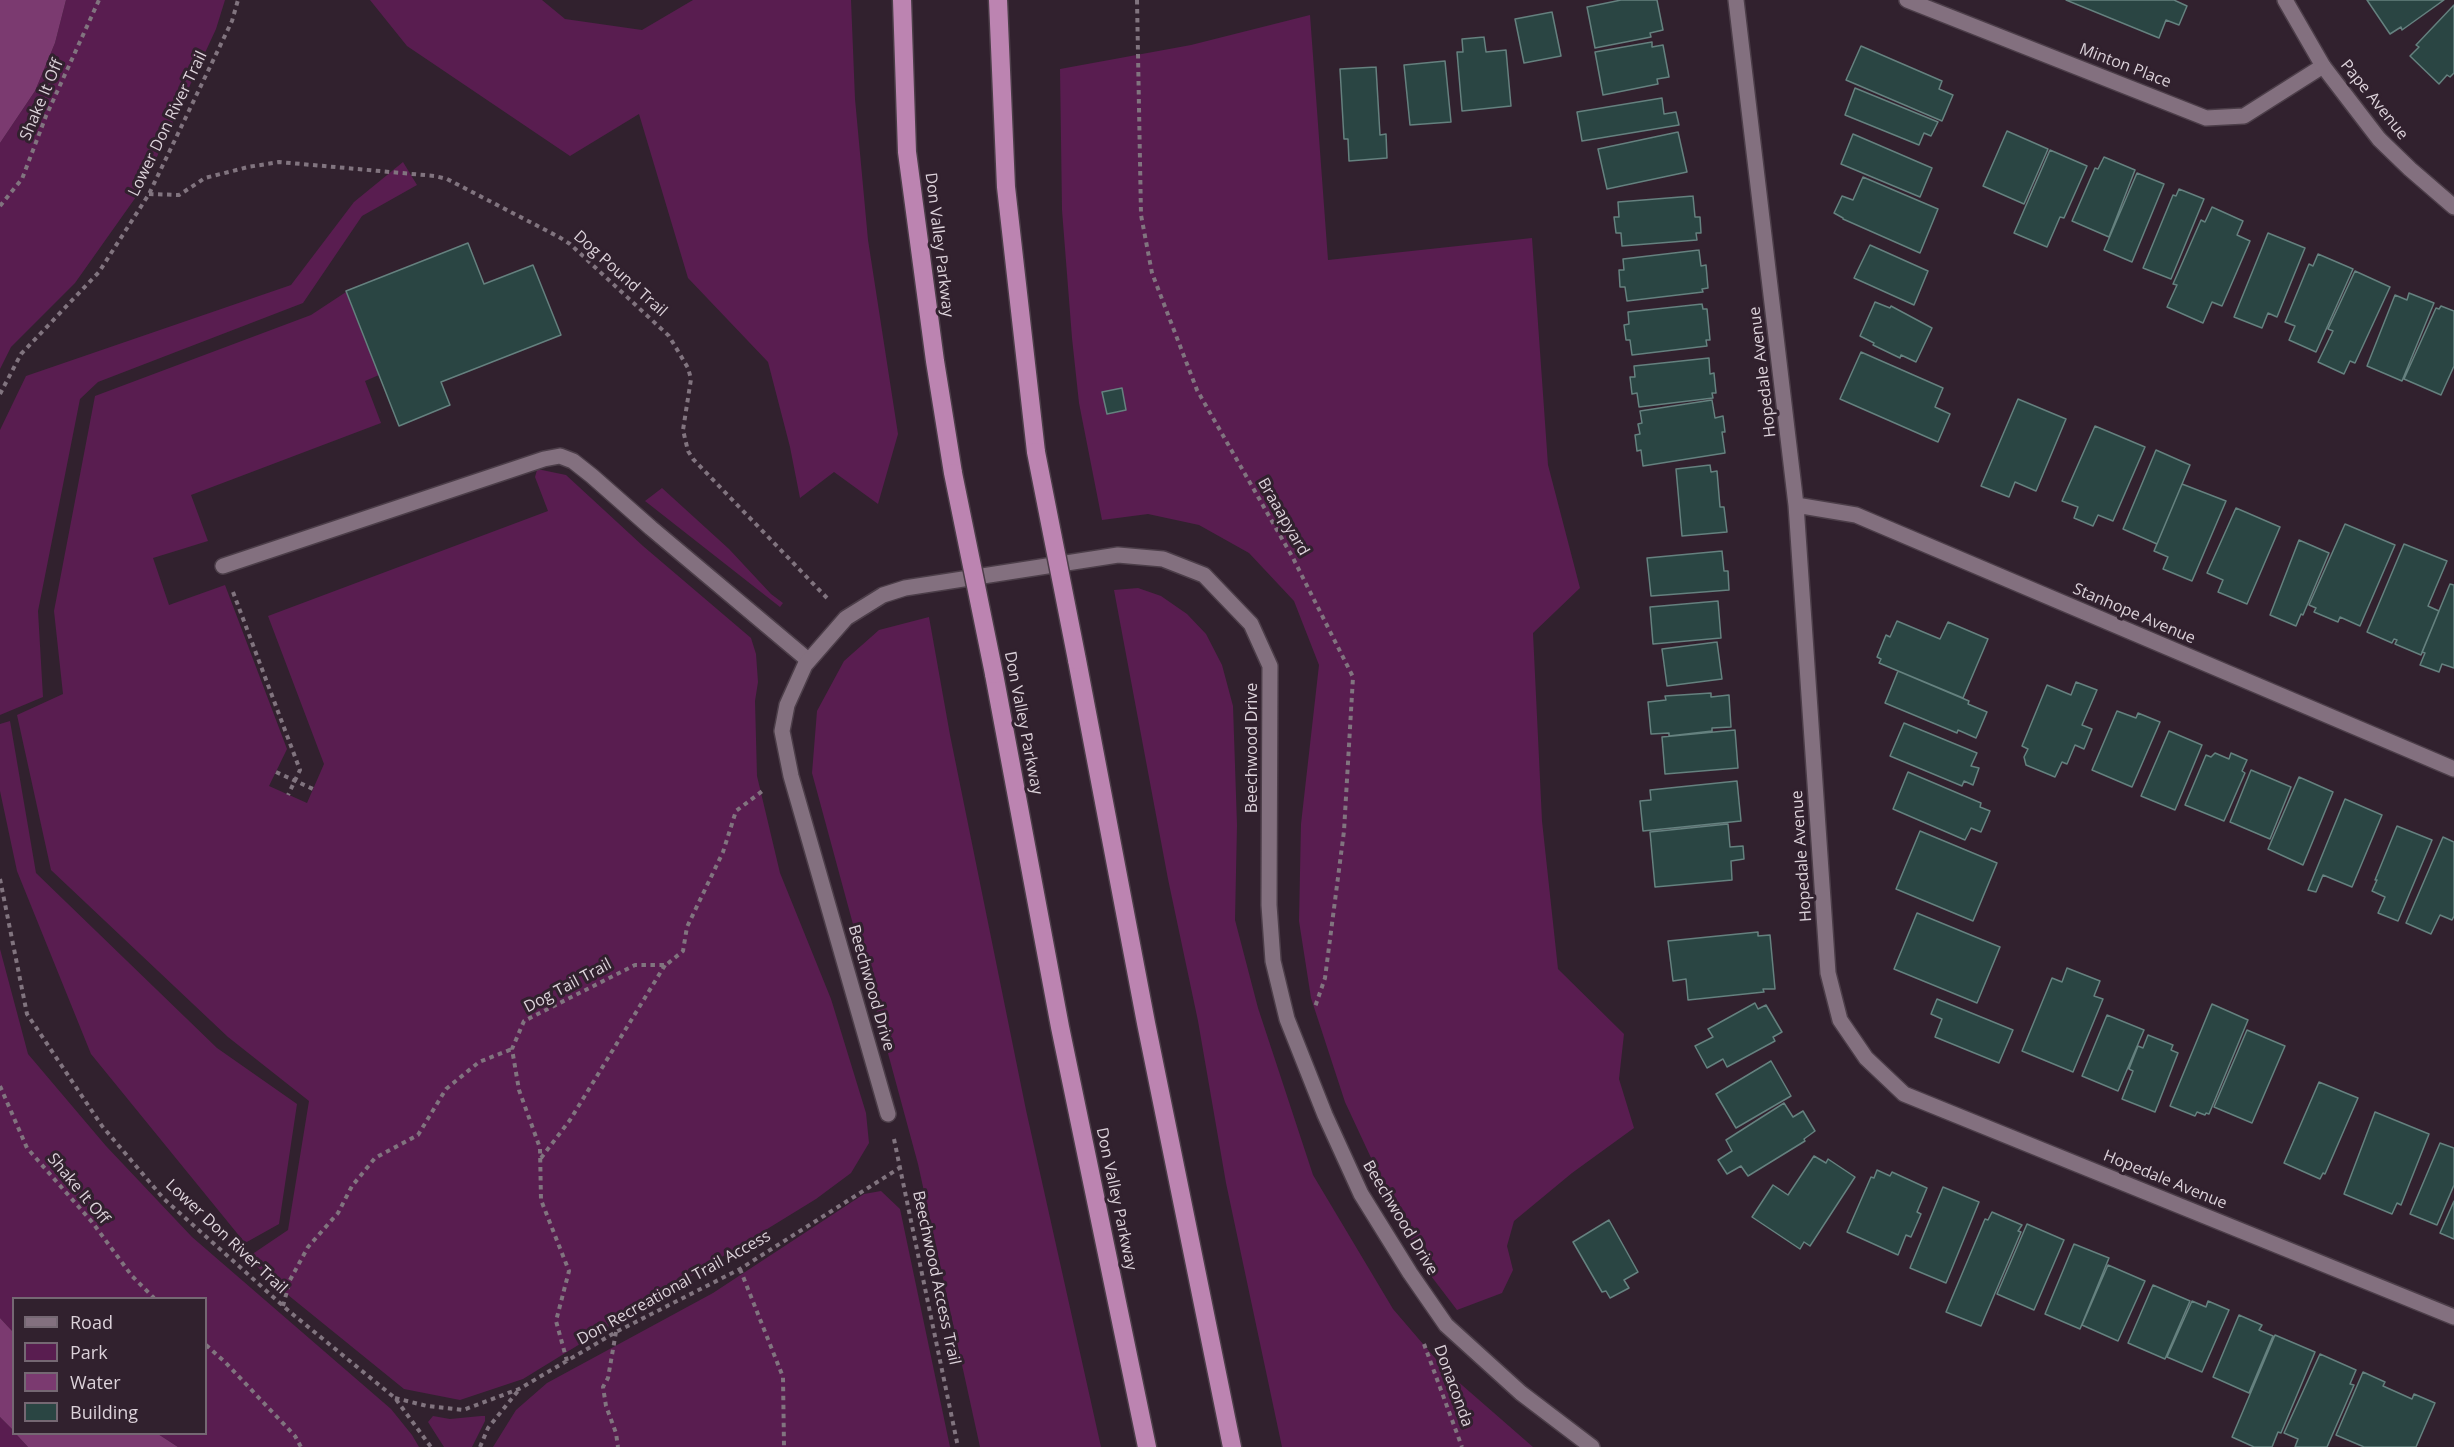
<!DOCTYPE html>
<style>
body{margin:0}
#map{position:relative;width:2454px;height:1447px;overflow:hidden;background:#31212e;font-family:"Open Sans",sans-serif}
canvas{display:block}
.legend{position:absolute;left:12px;top:1297px;width:195px;height:138px;box-sizing:border-box;background:#31212e;border:2px solid #756873;margin:0;padding:8px 10px;list-style:none;font-size:18px;color:#dcd2da}
.legend li{display:flex;align-items:center;gap:12px;height:30px}
.legend b{width:30px;border:2px solid #756873}
</style>
<div id="map">
<canvas width="2454" height="1447"></canvas>
<ul class="legend">
<li><b style="height:8px;background:#83707f"></b>Road</li>
<li><b style="height:16px;background:#591d50"></b>Park</li>
<li><b style="height:16px;background:#7b3a70"></b>Water</li>
<li><b style="height:16px;background:#2a4543"></b>Building</li>
</ul>
</div>
<script>
const g = document.querySelector('canvas').getContext('2d');
g.lineJoin = 'round';
function fill(path, color) { g.fillStyle = color; g.fill(path, 'evenodd'); }
const toPath = rows => new Path2D(rows.map(r => 'M' + r).join(''));
function strokePath(path, color, width, dash) { g.strokeStyle = color; g.lineWidth = width; g.lineCap = dash ? 'butt' : 'round'; g.setLineDash(dash || []); g.stroke(path); }
function label(font, color, halo, rows, align = 'center') {
  g.font = font + ' "Open Sans",sans-serif'; g.lineWidth = 6; g.setLineDash([]); g.textBaseline = 'middle'; g.strokeStyle = halo; g.fillStyle = color; for (const [text, x, y, turn = 0] of rows) {
    g.save(); g.translate(x, y); g.rotate((+turn || 0) * Math.PI / 180); g.textAlign = isNaN(turn) ? turn : align; if (halo) g.strokeText(text, 0, 0); g.fillText(text, 0, 0); g.restore();
  }
}
fill(toPath([
 [66,0,225,0,216,29,143,187,75,283,11,347,0,369,0,143,35,91,55,43],
 [370,0,542,0,565,19,642,30,693,0,851,0,855,99,868,240,898,434,878,504,834,472,800,498,790,447,768,362,688,278,639,114,570,156,407,46],
 [1310,15,1328,260,1532,238,1548,465,1580,588,1533,633,1542,821,1558,969,1624,1034,1619,1079,1634,1128,1572,1173,1514,1221,1507,1246,1513,1270,1502,1293,1457,1310,1425,1268,1393,1205,1345,1102,1311,998,1299,921,1301,824,1319,665,1294,601,1249,553,1199,525,1148,514,1102,520,1079,403,1072,338,1062,210,1060,69,1191,45],
 [403,162,417,185,362,216,303,303,98,382,80,399,38,611,43,697,0,715,0,430,26,376,291,285,354,202],
 [346,292,379,375,365,381,381,423,191,495,208,541,153,558,169,605,225,585,287,749,269,786,307,803,324,764,268,616,548,511,535,477,537,470,542,470,566,475,643,546,751,638,756,654,758,682,755,701,757,776,780,873,831,999,866,1113,869,1143,851,1173,816,1199,523,1379,460,1400,404,1389,272,1282,248,1257,288,1230,309,1101,228,1037,51,870,17,715,63,694,54,611,95,396,311,315],
 [662,488,729,549,771,594,783,603,780,607,645,501],
 [1138,588,1161,596,1187,614,1206,634,1222,665,1233,706,1237,825,1235,920,1258,1008,1313,1175,1393,1309,1447,1372,1533,1447,1282,1447,1226,1183,1198,1021,1168,879,1114,590],
 [929,617,950,735,1026,1110,1101,1447,980,1447,918,1164,812,773,817,711,844,661,879,630],
 [10,721,36,873,217,1048,297,1104,279,1224,245,1243,91,1054,17,871,0,791,0,724],
 [0,949,28,1054,106,1146,192,1237,391,1409,412,1435,419,1447,178,1447,158,1434,206,1434,206,1298,14,1298,13,1332,0,1318],
 [881,1191,900,1209,950,1447,493,1447,516,1410,547,1383,713,1293,864,1194],
 [433,1416,450,1419,481,1416,485,1416,485,1421,472,1447,444,1447,428,1422],
 [0,1417,13,1430,14,1434,16,1434,28,1447,0,1447]
]), '#591d50');
fill(toPath([
 [0,0,66,0,55,43,35,91,0,143],
 [0,1318,13,1332,13,1430,0,1417],
 [16,1434,158,1434,178,1447,28,1447]
]), '#7b3a70');
const building = toPath([
 [1621,0,1657,0,1663,30,1650,33,1651,37,1595,48,1587,7,1621,0],
 [2066,0,2174,0,2187,6,2179,25,2166,20,2159,38,2066,0],
 [2367,0,2444,0,2402,30,2401,27,2390,34,2367,0],
 [2454,5,2454,73,2450,77,2447,75,2439,84,2410,56,2419,47,2416,45,2454,5],
 [1552,12,1561,56,1524,63,1515,19,1552,12],
 [1484,37,1486,52,1506,50,1511,106,1462,111,1457,52,1463,52,1462,39,1484,37],
 [1652,42,1652,47,1663,45,1669,77,1657,79,1658,84,1603,95,1595,52,1652,42],
 [1861,46,1942,81,1939,89,1953,95,1942,121,1846,80,1861,46],
 [1445,61,1451,122,1410,125,1404,65,1445,61],
 [1376,67,1380,135,1386,134,1387,158,1349,161,1348,139,1344,139,1340,69,1376,67],
 [1855,88,1938,122,1931,136,1924,133,1919,145,1845,115,1855,88],
 [1662,98,1664,114,1676,112,1679,125,1582,141,1577,112,1662,98],
 [2007,131,2048,149,2024,204,1983,186,2007,131],
 [1678,132,1687,172,1607,189,1598,149,1678,132],
 [1853,134,1932,168,1920,197,1841,164,1853,134],
 [2050,150,2087,166,2064,218,2060,217,2047,247,2014,233,2050,150],
 [2104,157,2135,170,2109,237,2072,221,2095,168,2098,169,2104,157],
 [2137,173,2164,184,2132,262,2104,250,2137,173],
 [1863,177,1938,209,1920,253,1843,219,1843,218,1834,213,1842,196,1853,200,1863,177],
 [2179,189,2204,199,2171,279,2143,268,2173,195,2176,196,2179,189],
 [1693,196,1695,217,1700,217,1701,233,1696,233,1697,240,1622,246,1621,233,1616,233,1614,217,1619,217,1618,202,1693,196],
 [2212,207,2243,221,2237,235,2250,241,2222,306,2212,302,2203,323,2167,307,2177,285,2173,284,2201,220,2205,222,2212,207],
 [2268,233,2305,248,2277,317,2268,313,2262,328,2234,317,2268,233],
 [468,243,484,284,533,265,561,335,441,382,450,405,399,426,346,291,468,243],
 [1870,245,1928,271,1914,305,1854,278,1870,245],
 [1699,250,1701,266,1706,265,1708,288,1702,289,1703,292,1627,301,1625,287,1620,287,1619,270,1624,270,1623,259,1699,250],
 [2318,254,2353,269,2316,352,2289,340,2295,326,2285,322,2309,264,2313,266,2318,254],
 [2355,271,2390,287,2355,363,2350,361,2344,374,2318,362,2333,331,2328,329,2355,271],
 [2409,293,2434,303,2402,381,2367,366,2395,295,2407,300,2409,293],
 [1875,302,1890,308,1891,306,1932,328,1916,362,1901,355,1900,358,1873,345,1874,343,1860,336,1875,302],
 [1702,304,1703,309,1707,309,1710,340,1706,340,1707,346,1632,355,1630,340,1626,340,1624,325,1629,324,1628,312,1702,304],
 [2441,306,2454,311,2454,366,2441,395,2404,379,2436,308,2439,309,2441,306],
 [1861,352,1943,388,1935,407,1950,414,1938,442,1840,399,1861,352],
 [1709,358,1710,374,1714,373,1716,393,1712,393,1713,398,1639,407,1637,393,1632,394,1630,377,1635,377,1634,366,1709,358],
 [1122,388,1126,410,1107,414,1102,392,1122,388],
 [2018,399,2066,419,2036,491,2015,482,2009,497,1981,486,2018,399],
 [1712,400,1715,418,1723,416,1725,432,1722,432,1725,453,1643,466,1641,450,1637,451,1635,435,1640,434,1638,424,1642,423,1640,411,1712,400],
 [2095,426,2145,447,2113,521,2098,515,2093,526,2074,518,2078,507,2062,501,2095,426],
 [2156,450,2190,465,2157,544,2123,529,2156,450],
 [1710,465,1711,472,1717,471,1720,507,1724,507,1727,532,1682,536,1676,469,1710,465],
 [2182,484,2226,501,2192,581,2163,569,2168,557,2154,551,2182,484],
 [2236,508,2280,527,2247,604,2218,592,2223,580,2207,573,2236,508],
 [2345,524,2395,545,2360,626,2340,617,2338,622,2314,612,2316,608,2309,605,2345,524],
 [2299,540,2329,553,2303,615,2301,614,2296,626,2270,615,2299,540],
 [2404,544,2447,561,2428,606,2439,611,2421,655,2395,644,2397,640,2394,639,2392,643,2367,632,2404,544],
 [1722,551,1724,571,1728,571,1729,590,1651,596,1647,558,1722,551],
 [2450,584,2454,585,2454,668,2442,664,2439,672,2420,665,2425,653,2422,652,2450,584],
 [1718,601,1721,638,1653,644,1650,607,1718,601],
 [1897,621,1940,639,1948,622,1988,639,1963,698,1879,663,1881,659,1877,657,1886,635,1890,637,1897,621],
 [1717,642,1722,679,1667,686,1662,649,1717,642],
 [1898,671,1969,701,1968,704,1987,712,1976,738,1958,730,1957,733,1885,703,1898,671],
 [2076,682,2097,690,2082,725,2092,729,2084,749,2075,745,2067,764,2062,762,2055,777,2026,765,2024,757,2028,749,2022,746,2047,685,2071,695,2076,682],
 [1711,693,1711,697,1729,695,1731,727,1712,728,1712,731,1669,736,1669,733,1651,734,1648,702,1666,700,1665,696,1711,693],
 [2117,711,2136,718,2138,713,2160,722,2132,787,2092,770,2117,711],
 [1904,723,1977,753,1971,766,1979,768,1973,785,1964,781,1962,786,1890,756,1904,723],
 [1735,730,1738,768,1665,774,1662,737,1735,730],
 [2169,731,2202,745,2175,810,2141,796,2169,731],
 [2215,753,2229,759,2231,753,2247,760,2242,771,2245,773,2224,821,2185,805,2206,755,2211,757,2215,753],
 [2251,770,2291,787,2270,839,2230,822,2251,770],
 [1908,772,1981,803,1980,807,1990,811,1981,832,1971,828,1965,840,1893,809,1908,772],
 [2299,777,2333,792,2303,865,2268,849,2299,777],
 [1737,781,1741,821,1643,831,1640,801,1651,800,1650,790,1737,781],
 [2345,799,2382,815,2352,887,2323,875,2316,892,2308,890,2345,799],
 [1728,824,1730,847,1743,846,1744,859,1731,861,1732,880,1655,887,1650,832,1728,824],
 [2397,826,2432,840,2398,921,2378,913,2385,897,2372,891,2377,880,2375,880,2397,826],
 [1920,831,1997,863,1973,921,1896,889,1920,831],
 [2443,837,2454,842,2454,916,2452,920,2440,915,2431,934,2406,923,2443,837],
 [1917,913,2000,947,1977,1003,1894,969,1917,913],
 [1758,932,1758,936,1770,935,1775,989,1763,989,1764,992,1688,1000,1686,979,1673,981,1668,941,1758,932],
 [2067,968,2100,981,2094,996,2103,999,2073,1072,2022,1051,2052,978,2062,982,2067,968],
 [1937,999,2013,1030,1999,1063,1935,1037,1942,1019,1931,1014,1937,999],
 [1755,1003,1758,1009,1766,1005,1782,1032,1773,1037,1775,1041,1727,1067,1723,1059,1707,1068,1695,1046,1713,1037,1708,1029,1755,1003],
 [2212,1004,2248,1020,2209,1114,2206,1113,2205,1115,2197,1112,2195,1116,2170,1106,2212,1004],
 [2107,1015,2144,1030,2118,1091,2082,1076,2107,1015],
 [2247,1030,2285,1046,2252,1123,2214,1107,2247,1030],
 [2148,1035,2173,1045,2171,1050,2178,1053,2155,1112,2122,1099,2133,1071,2129,1069,2138,1046,2143,1048,2148,1035],
 [1771,1061,1791,1096,1736,1128,1716,1094,1771,1061],
 [2319,1082,2358,1098,2325,1174,2323,1173,2320,1179,2284,1163,2319,1082],
 [1784,1103,1793,1117,1803,1111,1815,1131,1804,1139,1805,1141,1748,1176,1741,1166,1727,1174,1718,1160,1732,1151,1726,1140,1784,1103],
 [2375,1112,2429,1134,2401,1205,2397,1203,2392,1214,2344,1194,2375,1112],
 [2440,1143,2454,1148,2454,1185,2437,1225,2410,1214,2440,1143],
 [1814,1156,1826,1163,1828,1159,1855,1177,1810,1246,1804,1242,1800,1249,1752,1217,1773,1185,1788,1195,1814,1156],
 [1877,1170,1890,1176,1892,1172,1927,1188,1917,1212,1921,1214,1911,1237,1906,1235,1898,1255,1847,1232,1871,1177,1874,1178,1877,1170],
 [1943,1187,1979,1202,1946,1283,1910,1268,1943,1187],
 [2454,1201,2454,1239,2440,1233,2454,1201],
 [1992,1212,2022,1225,2018,1231,2021,1232,1981,1326,1946,1312,1985,1219,1988,1220,1992,1212],
 [1609,1220,1638,1272,1624,1280,1629,1288,1610,1298,1606,1291,1602,1292,1573,1242,1609,1220],
 [2027,1224,2064,1240,2034,1310,1997,1294,2027,1224],
 [2074,1244,2109,1258,2080,1329,2045,1314,2074,1244],
 [2108,1265,2145,1281,2118,1341,2082,1325,2108,1265],
 [2153,1285,2190,1301,2165,1359,2128,1343,2153,1285],
 [2192,1301,2206,1307,2208,1301,2229,1310,2202,1372,2167,1357,2192,1301],
 [2239,1315,2262,1325,2259,1330,2273,1336,2249,1393,2213,1377,2239,1315],
 [2275,1335,2315,1352,2281,1433,2278,1432,2272,1447,2254,1447,2232,1437,2275,1335],
 [2320,1354,2356,1370,2350,1384,2354,1385,2327,1447,2295,1447,2298,1439,2284,1433,2320,1354],
 [2363,1372,2385,1382,2383,1386,2412,1399,2414,1394,2435,1403,2416,1447,2364,1447,2336,1435,2363,1372]
]);
fill(building, '#2a4543');
strokePath(building, '#65817f', 1.5);
const service = toPath([
 [223,566,544,459,560,456,573,461,592,476,651,528,808,660]
]);
const minor = toPath([
 [1736,0,1796,505,1828,973,1840,1020,1866,1058,1904,1094,2454,1317],
 [1907,0,2206,118,2244,116,2323,66],
 [1796,505,1856,515,2454,769],
 [888,1114,791,776,782,731,787,705,805,665,846,618,883,595,905,588,1118,555,1163,559,1204,575,1251,624,1270,666,1269,905,1273,961,1287,1019,1325,1115,1361,1194,1410,1273,1446,1325,1521,1393,1592,1447]
]);
const secondary = toPath([
 [2285,0,2323,66,2379,139,2410,169,2454,207]
]);
const motorway = toPath([
 [902,0,907,152,935,361,953,473],
 [998,0,1006,187,1036,452],
 [1077,660,1146,1023,1232,1447],
 [994,674,1060,1027,1147,1447]
]);
strokePath(service, '#4c3e49', 18);
strokePath(minor, '#4c3e49', 18);
strokePath(secondary, '#4c3e49', 18);
strokePath(motorway, '#4c3e49', 21);
strokePath(toPath([
 [1137,0,1141,215,1152,273,1197,390,1293,558,1353,677,1344,831,1325,978,1315,1007],
 [149,194,179,195,205,178,248,167,279,162,435,176,447,179,559,237,570,244,669,336,688,368,691,379,683,430,688,451,693,459,827,598],
 [0,206,22,179,46,116,99,0],
 [0,394,21,354,99,272,149,194,232,21,238,0],
 [233,592,300,770,288,795],
 [276,772,313,789],
 [0,879,27,1014,102,1126,164,1199,290,1312,395,1398,431,1447],
 [0,1086,27,1148,92,1222,132,1276,154,1298],
 [894,1139,958,1447],
 [541,1158,570,1120,665,965],
 [740,1269,783,1377,784,1447],
 [283,1306,290,1280,308,1247,338,1213,352,1186,375,1158,418,1135,446,1089,479,1062,512,1049],
 [616,1332,608,1378,603,1387,606,1406,616,1433,618,1447],
 [1424,1344,1462,1447],
 [206,1345,226,1363,295,1436,301,1447],
 [567,1361,556,1321,569,1271,541,1200,540,1148,519,1090,512,1049,524,1021,635,965,666,965,683,951,687,927,723,852,736,811,765,789],
 [395,1398,427,1406,463,1410,519,1389,616,1332,740,1269,901,1167],
 [480,1447,488,1428,518,1391]
]), '#81747f', 4, [4.5, 4.5]);
strokePath(service, '#83707f', 15);
strokePath(minor, '#83707f', 15);
strokePath(secondary, '#83707f', 15);
strokePath(motorway, '#bc84b1', 18);
const motorwayBridge = toPath([
 [1036,452,1077,660],
 [953,473,994,674]
]);
strokePath(motorwayBridge, '#4c3e49', 21, []);
strokePath(motorwayBridge, '#bc84b1', 18);
label('16px', '#dcd2da', '#31212e', [
 ["Minton Place",2125,66,21],
 ["Shake It Off",42,100,-67],
 ["Pape Avenue",2374,100,51],
 ["Lower Don River Trail",168,124,-64],
 ["Don Valley Parkway",939,245,83],
 ["Dog Pound Trail",620,274,42],
 ["Hopedale Avenue",1763,372,-97],
 ["Braaapyard",1283,517,60],
 ["Stanhope Avenue",2134,614,23],
 ["Don Valley Parkway",1023,723,79],
 ["Beechwood Drive",1252,748,-90],
 ["Hopedale Avenue",1802,856,-94],
 ["Dog Tail Trail",568,986,-28],
 ["Beechwood Drive",871,988,74],
 ["Hopedale Avenue",2165,1180,22],
 ["Shake It Off",78,1189,50],
 ["Don Valley Parkway",1116,1199,78],
 ["Beechwood Drive",1400,1218,59],
 ["Lower Don River Trail",226,1237,43],
 ["Beechwood Access Trail",936,1278,78],
 ["Don Recreational Trail Access",674,1288,-29],
 ["Donaconda",1453,1386,70]
]);
</script>
